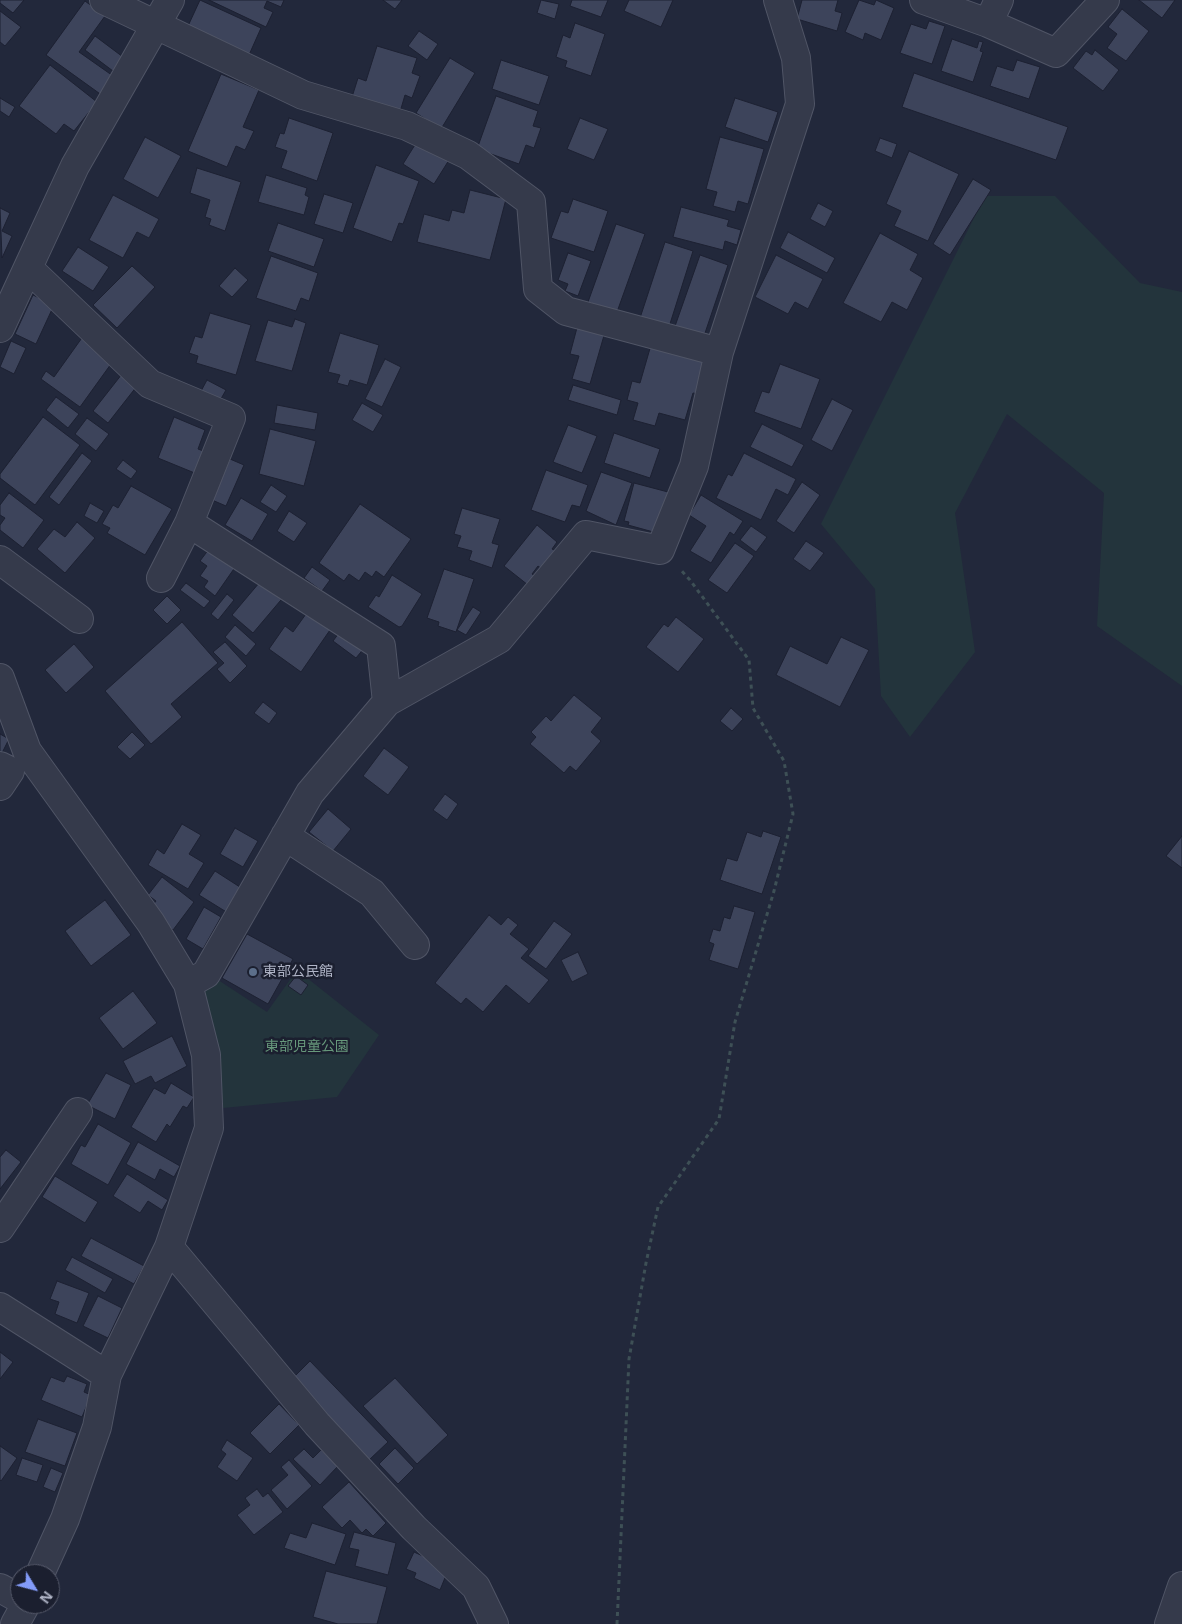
<!DOCTYPE html>
<meta charset="utf-8">
<style>
body{margin:0}
#map{position:relative;width:1182px;height:1624px;overflow:hidden;background:#22283b;font-family:"Open Sans",sans-serif}
canvas{display:block}
.north{position:absolute;left:10px;top:1564px;width:50px;height:50px;box-sizing:border-box;background:#1b1f2f;border:1px solid #575b6c;border-radius:50%;rotate:127deg;font-size:14px;font-weight:700;line-height:20px;text-align:center;color:#b0b5c7}
.north::after{content:'';display:block;margin:auto;width:18px;height:22px;background:#839bf9;clip-path:polygon(50% 0,100% 100%,50% 72%,0 100%)}
</style>
<div id="map">
<canvas width="1182" height="1624"></canvas>
<div class="north">N</div>
</div>
<script>
const g = document.querySelector('canvas').getContext('2d');
g.lineJoin = 'round';
function fill(path, color) { g.fillStyle = color; g.fill(path, 'evenodd'); }
const toPath = rows => new Path2D(rows.map(r => 'M' + r).join(''));
function strokePath(path, color, width, dash) { g.strokeStyle = color; g.lineWidth = width; g.lineCap = dash ? 'butt' : 'round'; g.setLineDash(dash || []); g.stroke(path); }
function label(font, color, halo, rows, align = 'center') {
  g.font = font + ' "Open Sans","Noto Sans JP",sans-serif'; g.lineWidth = 5; g.setLineDash([]); g.textBaseline = 'middle'; g.strokeStyle = halo; g.fillStyle = color; for (const [text, x, y, turn = 0] of rows) {
    g.save(); g.translate(x, y); g.rotate((+turn || 0) * Math.PI / 180); g.textAlign = isNaN(turn) ? turn : align; if (halo) g.strokeText(text, 0, 0); g.fillText(text, 0, 0); g.restore();
  }
}
fill(toPath([
 [985,196,1055,196,1140,283,1182,292,1182,686,1097,626,1104,493,1007,414,955,513,975,652,910,737,881,696,875,589,821,524],
 [297,970,379,1035,337,1097,223,1108,212,1019,194,1003,212,976,267,1012]
]), '#23343c');
const building = toPath([
 [0,0,24,0,13,13,0,3,0,0],
 [200,0,261,28,249,55,188,26,200,0],
 [209,0,284,0,281,7,267,1,264,8,273,12,266,27,209,0],
 [383,0,402,0,395,9,383,0],
 [541,0,559,4,555,19,537,13,541,0],
 [572,0,608,0,601,17,570,6,572,0],
 [629,0,673,0,661,27,624,11,629,0],
 [802,0,838,0,835,11,842,13,837,31,797,19,802,0],
 [859,0,874,5,876,0,894,8,881,40,865,33,863,40,845,32,859,0],
 [1139,0,1175,0,1162,18,1139,0],
 [85,1,105,16,79,52,116,78,103,96,46,55,85,1],
 [1122,9,1149,31,1126,61,1107,48,1117,34,1108,27,1122,9],
 [0,11,21,27,5,46,0,42,0,11],
 [929,21,945,26,932,64,900,53,911,24,926,29,929,21],
 [575,23,605,34,591,76,565,67,567,61,556,57,563,35,570,38,575,23],
 [419,31,438,44,427,60,408,46,419,31],
 [95,36,123,57,113,71,85,50,95,36],
 [952,39,977,48,979,41,983,42,980,51,983,52,973,82,941,71,952,39],
 [377,46,417,58,412,73,420,76,412,98,405,95,400,112,352,97,358,78,366,81,377,46],
 [1095,50,1119,70,1103,91,1073,68,1086,51,1092,55,1095,50],
 [450,58,475,73,441,129,416,113,450,58],
 [501,60,549,76,539,105,492,89,501,60],
 [1017,60,1040,67,1029,99,990,86,997,66,1013,71,1017,60],
 [50,65,97,102,74,131,64,124,56,134,19,106,50,65],
 [914,73,1068,127,1056,160,902,107,914,73],
 [221,74,259,90,243,127,254,131,245,150,236,146,227,167,188,151,221,74],
 [496,96,538,111,533,126,541,128,534,148,526,145,519,164,477,149,496,96],
 [0,98,15,107,9,117,0,111,0,98],
 [735,98,778,112,768,142,725,127,735,98],
 [289,118,333,133,317,181,281,168,287,151,275,147,280,133,284,134,289,118],
 [580,118,608,129,594,160,567,149,580,118],
 [145,137,181,156,158,198,123,179,145,137],
 [720,137,764,149,748,204,738,201,735,212,713,206,717,192,706,189,720,137],
 [880,138,897,144,892,158,875,151,880,138],
 [418,140,449,160,434,184,403,164,418,140],
 [909,151,959,174,928,241,894,226,901,211,886,204,909,151],
 [376,165,419,181,403,224,399,223,392,242,353,228,376,165],
 [197,168,241,182,225,231,209,225,211,219,205,217,210,200,190,193,197,168],
 [266,175,307,188,305,195,309,197,304,215,258,202,266,175],
 [973,179,991,190,950,255,933,244,973,179],
 [470,190,506,199,490,260,417,242,424,214,449,221,452,210,464,213,470,190],
 [324,194,353,203,343,233,314,224,324,194],
 [113,195,159,219,149,238,137,232,123,258,89,240,113,195],
 [573,199,608,211,594,252,551,238,561,211,568,213,573,199],
 [818,203,833,211,825,227,810,219,818,203],
 [681,207,729,220,727,226,741,230,737,245,725,241,723,250,673,237,681,207],
 [0,208,10,213,2,231,12,236,2,258,0,208],
 [278,223,324,239,314,267,268,251,278,223],
 [616,224,645,234,617,312,588,302,616,224],
 [788,232,835,258,827,273,780,248,788,232],
 [880,233,918,254,910,270,923,278,907,310,892,302,881,322,843,303,880,233],
 [665,242,693,251,669,327,640,318,665,242],
 [78,247,109,267,93,291,62,271,78,247],
 [568,253,591,261,578,296,565,291,568,284,558,280,568,253],
 [700,255,728,265,703,339,674,329,700,255],
 [776,255,823,279,808,309,795,302,788,314,755,297,776,255],
 [271,256,318,273,309,301,301,298,296,311,256,298,271,256],
 [132,266,155,287,117,328,93,305,132,266],
 [235,268,248,280,232,297,219,286,235,268],
 [33,295,54,305,36,344,15,334,33,295],
 [210,313,251,325,236,375,196,363,198,356,189,353,195,336,202,338,210,313],
 [295,319,306,323,292,371,255,361,268,320,292,327,295,319],
 [578,324,605,332,590,384,572,379,579,356,570,354,578,324],
 [340,333,379,345,367,385,350,380,348,386,337,383,340,375,328,372,340,333],
 [84,335,116,357,80,407,41,379,46,371,54,377,84,335],
 [11,341,26,348,14,374,0,367,11,341],
 [651,345,708,362,699,394,693,393,685,420,659,413,655,426,633,420,638,403,627,400,632,381,640,383,651,345],
 [385,359,401,367,382,407,365,399,385,359],
 [780,364,820,379,801,429,754,412,762,391,769,393,780,364],
 [122,374,137,386,108,423,93,411,122,374],
 [207,380,226,390,218,404,200,393,207,380],
 [573,385,621,400,617,415,568,400,573,385],
 [56,397,79,414,68,428,46,410,56,397],
 [832,399,853,410,832,451,811,440,832,399],
 [362,403,383,415,373,432,352,420,362,403],
 [277,405,318,413,315,430,274,423,277,405],
 [43,417,80,445,35,505,0,478,0,474,43,417],
 [174,417,205,430,198,449,211,454,202,476,158,458,174,417],
 [87,418,109,434,96,451,75,434,87,418],
 [762,424,804,445,792,467,750,447,762,424],
 [568,425,597,436,582,473,553,462,568,425],
 [270,429,316,441,304,486,259,474,270,429],
 [614,433,660,449,650,478,604,463,614,433],
 [82,453,92,461,59,505,49,497,82,453],
 [744,453,796,479,788,495,776,489,761,520,716,498,728,474,732,476,744,453],
 [230,459,244,465,226,506,212,500,230,459],
 [123,460,137,471,131,479,116,469,123,460],
 [546,470,588,485,580,507,572,505,565,522,531,510,546,470],
 [601,472,632,483,616,525,586,511,601,472],
 [802,482,820,495,794,533,776,521,802,482],
 [634,483,668,492,657,533,628,525,629,522,624,521,634,483],
 [271,485,287,496,276,512,260,502,271,485],
 [131,486,172,509,145,555,107,533,110,528,102,524,113,505,118,508,131,486],
 [9,493,44,520,23,548,0,530,0,525,5,518,0,515,0,505,9,493],
 [701,495,743,521,734,535,730,532,711,563,690,551,706,526,689,515,701,495],
 [241,498,268,514,252,541,225,525,241,498],
 [90,503,104,511,97,523,84,516,90,503],
 [360,504,411,539,384,577,376,571,372,577,365,572,359,581,349,574,344,581,319,563,360,504],
 [462,508,500,519,492,543,499,545,492,568,469,560,472,551,457,547,461,536,454,534,462,508],
 [289,511,307,523,294,542,277,531,289,511],
 [77,522,95,538,65,573,37,549,54,529,65,537,77,522],
 [537,525,557,542,552,549,556,551,542,569,538,566,532,574,535,576,528,585,504,566,537,525],
 [751,526,767,537,756,552,740,540,751,526],
 [806,541,824,553,810,571,793,559,806,541],
 [735,543,754,556,727,593,708,580,735,543],
 [212,545,238,563,215,596,204,587,208,581,200,576,207,566,200,561,212,545],
 [312,567,330,580,322,591,304,578,312,567],
 [444,569,474,579,456,632,438,626,439,622,427,618,444,569],
 [392,575,422,594,402,626,399,627,368,607,376,595,379,597,392,575],
 [265,576,286,594,253,633,232,615,265,576],
 [186,583,210,601,204,608,180,590,186,583],
 [227,594,234,600,218,620,211,614,227,594],
 [167,596,181,610,167,624,153,610,167,596],
 [473,607,481,612,466,635,457,630,473,607],
 [306,614,330,630,301,672,269,649,285,626,293,632,306,614],
 [676,617,704,639,678,672,646,647,664,624,668,627,676,617],
 [182,622,218,663,171,704,182,717,151,744,105,691,182,622],
 [235,625,256,644,246,656,225,637,235,625],
 [342,629,365,647,356,658,333,641,342,629],
 [841,637,869,650,840,707,776,675,790,646,827,664,841,637],
 [225,642,247,666,230,683,217,669,224,663,213,652,225,642],
 [74,644,94,667,66,693,45,670,74,644],
 [574,695,602,718,591,732,601,741,576,771,570,766,564,773,530,744,536,737,531,732,546,716,551,721,574,695],
 [263,702,277,713,269,724,254,713,263,702],
 [731,708,743,719,732,731,720,721,731,708],
 [132,732,145,745,130,759,117,747,132,732],
 [0,734,9,739,0,757,0,734],
 [384,748,409,767,388,795,363,776,384,748],
 [445,794,458,804,447,820,433,810,445,794],
 [328,809,351,829,333,851,309,832,328,809],
 [182,824,201,835,189,854,204,863,188,889,148,865,157,849,164,854,182,824],
 [235,828,258,841,243,867,220,854,235,828],
 [763,831,781,837,762,894,720,880,727,858,737,861,747,832,761,837,763,831],
 [1182,836,1182,868,1166,856,1182,836],
 [215,871,243,889,228,913,199,895,215,871],
 [162,877,194,902,173,930,155,917,152,906,156,901,148,895,162,877],
 [105,900,131,935,91,966,65,931,105,900],
 [734,906,755,912,738,969,709,960,714,944,709,942,713,929,720,931,724,917,730,919,734,906],
 [204,907,221,917,203,949,186,939,204,907],
 [489,915,501,925,508,917,518,925,510,934,529,949,521,958,549,980,529,1004,506,985,483,1012,466,998,461,1004,435,983,489,915],
 [554,921,572,934,546,969,528,956,554,921],
 [247,934,293,959,268,1004,222,978,247,934],
 [578,952,588,974,572,982,561,960,578,952],
 [296,976,308,985,301,995,288,986,296,976],
 [133,991,157,1023,123,1049,99,1018,133,991],
 [172,1036,187,1066,155,1083,151,1076,135,1084,123,1061,172,1036],
 [106,1073,131,1085,115,1119,87,1105,106,1073],
 [171,1083,194,1097,187,1108,183,1106,170,1127,167,1124,156,1142,131,1127,154,1088,165,1094,171,1083],
 [98,1124,131,1143,108,1185,71,1164,81,1145,85,1147,98,1124],
 [138,1142,180,1166,174,1177,160,1169,155,1180,126,1164,138,1142],
 [6,1150,21,1162,0,1189,0,1157,6,1150],
 [127,1174,168,1200,162,1210,148,1201,140,1213,113,1196,127,1174],
 [55,1176,98,1202,85,1223,42,1197,55,1176],
 [91,1238,144,1266,134,1284,81,1256,91,1238],
 [72,1257,113,1279,105,1293,65,1270,72,1257],
 [57,1281,89,1293,77,1323,55,1314,59,1302,50,1299,57,1281],
 [98,1296,122,1308,108,1338,83,1326,98,1296],
 [0,1352,13,1362,0,1379,0,1352],
 [310,1361,388,1442,369,1460,291,1380,310,1361],
 [67,1376,87,1384,84,1392,91,1395,82,1417,41,1400,51,1377,64,1382,67,1376],
 [395,1378,448,1435,417,1464,363,1406,395,1378],
 [279,1404,299,1425,270,1454,250,1433,279,1404],
 [38,1419,77,1433,65,1466,25,1452,38,1419],
 [227,1440,253,1458,237,1481,217,1467,226,1454,221,1450,227,1440],
 [0,1446,17,1458,1,1481,0,1480,0,1446],
 [395,1448,414,1468,398,1484,379,1464,395,1448],
 [304,1449,313,1458,321,1450,338,1466,320,1485,293,1459,304,1449],
 [22,1458,43,1465,37,1482,16,1475,22,1458],
 [289,1460,312,1486,287,1509,271,1490,288,1475,281,1467,289,1460],
 [51,1468,63,1473,55,1492,43,1487,51,1468],
 [349,1482,386,1523,373,1536,366,1529,362,1533,350,1520,342,1528,322,1507,349,1482],
 [257,1489,263,1497,268,1493,283,1512,254,1535,237,1515,250,1505,245,1498,257,1489],
 [312,1523,346,1534,335,1565,284,1548,290,1533,306,1538,312,1523],
 [354,1532,396,1543,388,1575,355,1566,359,1550,349,1548,354,1532],
 [414,1552,449,1568,440,1590,414,1578,416,1573,406,1569,414,1552],
 [326,1571,387,1587,377,1624,338,1624,313,1617,326,1571]
]);
fill(building, '#3d445b');
strokePath(building, '#1d2132', 1);
const minor = toPath([
 [104,0,303,95,407,126,468,155,531,202,538,289,566,311,719,352],
 [924,0,988,23,1056,53,1105,0],
 [988,23,999,0],
 [28,268,150,384,231,418,189,523,161,578],
 [0,328,75,166,170,0],
 [189,523,381,646,387,702],
 [0,560,79,619],
 [0,678,27,751,151,923,188,984,206,1055,209,1128,169,1247,107,1375,97,1427,65,1519,40,1574],
 [0,766,10,771,0,786],
 [285,836,372,893,415,945],
 [188,984,206,974,310,793,387,702,499,639,586,535,660,550,694,466,719,352,800,104,796,58,778,0],
 [0,1228,78,1112],
 [169,1247,317,1424,414,1528,476,1587,494,1624],
 [0,1307,107,1375],
 [0,1588,20,1599],
 [15,1624,26,1604]
]);
const tertiary = toPath([
 [1169,1624,1182,1586]
]);
strokePath(minor, '#505566', 30);
strokePath(tertiary, '#505566', 30);
strokePath(toPath([
 [617,1624,629,1359,646,1263,658,1207,719,1119,735,1022,774,891,793,814,784,761,753,708,749,660,690,580,680,569]
]), '#3e5056', 3, [4, 4]);
strokePath(minor, '#353a4b', 28);
strokePath(tertiary, '#353a4b', 28);
for (const [x, y, r, color] of [
 [253,972,5,"#5c6f8a"]
]) { const dot = new Path2D(); dot.arc(x, y, r, 0, 2 * Math.PI); g.fillStyle = color; g.fill(dot); strokePath(dot, '#1b1f2f', 2); }
label('14px', '#b0b5c7', '#1b1f2f', [
 ["東部公民館",263,972]
], 'left');
label('14px', '#67987b', '#1b1f2f', [
 ["東部児童公園",307,1047]
]);
</script>
